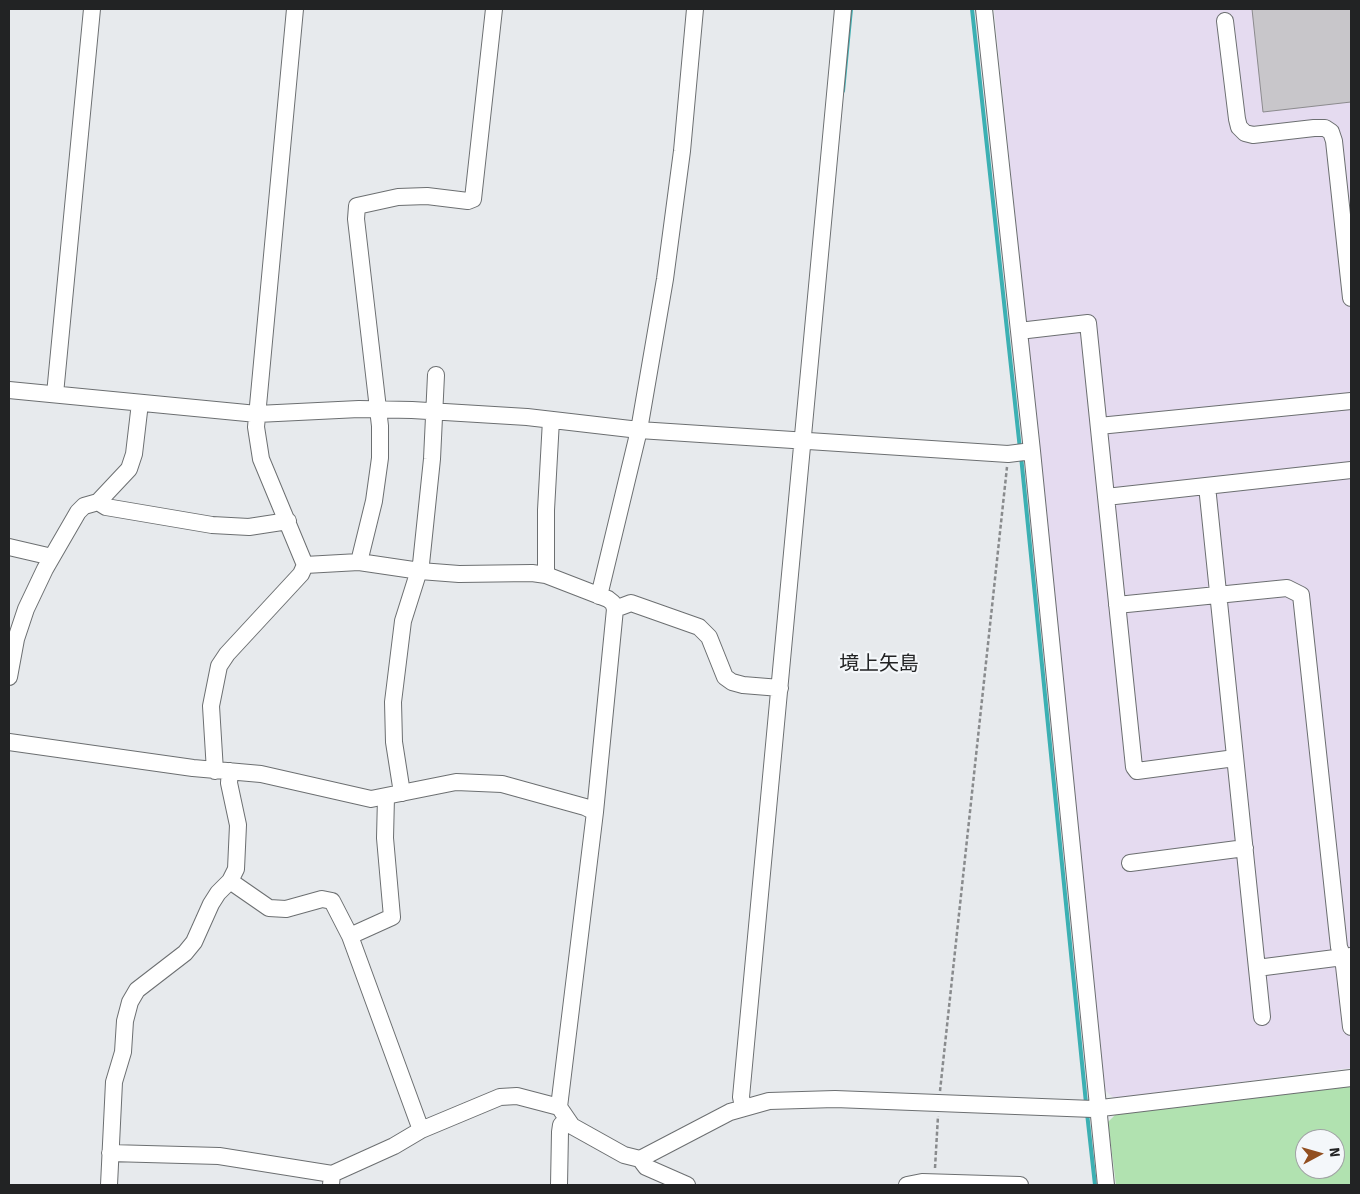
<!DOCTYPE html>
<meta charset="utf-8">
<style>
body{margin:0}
#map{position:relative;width:1360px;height:1194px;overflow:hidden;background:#e7eaed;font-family:Signika,sans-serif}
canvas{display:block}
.frame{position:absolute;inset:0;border:10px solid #222324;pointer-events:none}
.north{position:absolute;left:1295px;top:1129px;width:50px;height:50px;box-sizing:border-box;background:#f4f7fa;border:1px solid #a0a2a4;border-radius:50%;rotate:84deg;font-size:14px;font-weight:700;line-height:20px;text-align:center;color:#222324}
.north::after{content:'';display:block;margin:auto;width:18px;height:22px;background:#924f20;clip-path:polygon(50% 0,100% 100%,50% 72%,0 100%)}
</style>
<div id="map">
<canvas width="1360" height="1194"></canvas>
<div class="frame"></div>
<div class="north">N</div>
</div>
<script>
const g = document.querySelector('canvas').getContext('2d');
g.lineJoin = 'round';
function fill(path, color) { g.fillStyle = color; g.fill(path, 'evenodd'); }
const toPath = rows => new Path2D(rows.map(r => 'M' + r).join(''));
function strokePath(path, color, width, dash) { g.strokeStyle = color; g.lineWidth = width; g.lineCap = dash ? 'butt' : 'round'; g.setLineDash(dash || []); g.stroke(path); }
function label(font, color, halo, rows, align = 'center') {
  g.font = font + ' Signika,"Noto Sans JP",sans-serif'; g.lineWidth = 4.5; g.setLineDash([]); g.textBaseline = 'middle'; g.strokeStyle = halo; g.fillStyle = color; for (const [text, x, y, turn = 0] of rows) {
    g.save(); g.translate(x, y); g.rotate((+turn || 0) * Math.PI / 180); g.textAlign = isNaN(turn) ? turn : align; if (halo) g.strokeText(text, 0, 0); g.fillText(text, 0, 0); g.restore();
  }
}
fill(toPath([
 [994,9,1351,9,1351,1068,1114,1098,1105,1090]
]), '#e5dbf0');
fill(toPath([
 [1351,1085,1351,1185,1116,1185,1108,1122,1115,1115,1261,1094],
 [1305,1139,1335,1139,1335,1169,1305,1169]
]), '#b1e2b0');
strokePath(toPath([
 [972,9,1020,449],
 [843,91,851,9],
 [1021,456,1086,1103],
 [1087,1113,1095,1185]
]), '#3cb0b3', 4);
const building = toPath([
 [1252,9,1351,9,1351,102,1263,112,1252,9]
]);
fill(building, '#c8c6ca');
strokePath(building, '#8c8b8e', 1);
const minor = toPath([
 [984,9,1032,451,1106,1185],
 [1225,21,1237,119,1239,127,1245,133,1253,135,1314,128,1325,128,1331,132,1334,141,1351,298],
 [1019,331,1088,323,1134,767,1137,771,1235,758],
 [9,390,257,414,359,409,412,410,527,417,639,430,1008,454,1032,451],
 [55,394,92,9],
 [1099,426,1351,401],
 [1207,486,1262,1017],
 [1106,497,1351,470],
 [98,502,106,507,212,525,249,527,288,521],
 [9,547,52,557],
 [359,562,374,501,380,458,380,426,356,219,357,206,398,197,427,196,468,201,473,199,494,9],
 [305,565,359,562,420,571,459,574,532,573,546,575,608,599,613,603,615,609,595,812,559,1107,572,1126,624,1155,640,1159,730,1112,769,1101,835,1099,1093,1109,1351,1078],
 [546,575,546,510,551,420],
 [599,596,639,430,665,279,682,151,695,9],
 [1117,605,1287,588,1301,595,1339,947,1343,957,1351,1027],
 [615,609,631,603,699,627,709,637,725,677,732,682,743,685,780,688],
 [9,677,16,639,26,609,45,569,78,512,84,506,98,502,129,469,134,454,140,403],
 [9,742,193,768,261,774,371,799,456,782,502,784,585,807,595,812],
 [215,771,211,706,219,666,227,654,301,574,305,565,261,459,256,427,295,9],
 [402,793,394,742,393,702,403,621,421,564,432,459,436,375],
 [1130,863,1245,848],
 [230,881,269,908,286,909,322,899,332,901,350,936,421,1130],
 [350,936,392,917,385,838,386,797],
 [1257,968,1351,956],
 [743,1107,741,1097,843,9],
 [110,1153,219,1156,332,1174],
 [640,1159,646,1167,687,1185],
 [109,1185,114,1082,123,1052,125,1021,130,1002,137,990,185,953,194,942,211,904,218,893,230,881,236,869,238,825,229,783,230,771],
 [331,1185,332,1174,394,1146,421,1130,500,1097,517,1096,559,1107],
 [559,1185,560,1132,561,1125,566,1120],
 [907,1185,922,1182,1020,1185]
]);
strokePath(minor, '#6c6f71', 18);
strokePath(toPath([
 [940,1091,1007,467],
 [935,1168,938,1116]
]), '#898b8d', 2.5, [4, 2.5]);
strokePath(minor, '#fff', 16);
label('20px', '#222324', '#f4f7fa', [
 ["境上矢島",879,665]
]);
</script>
